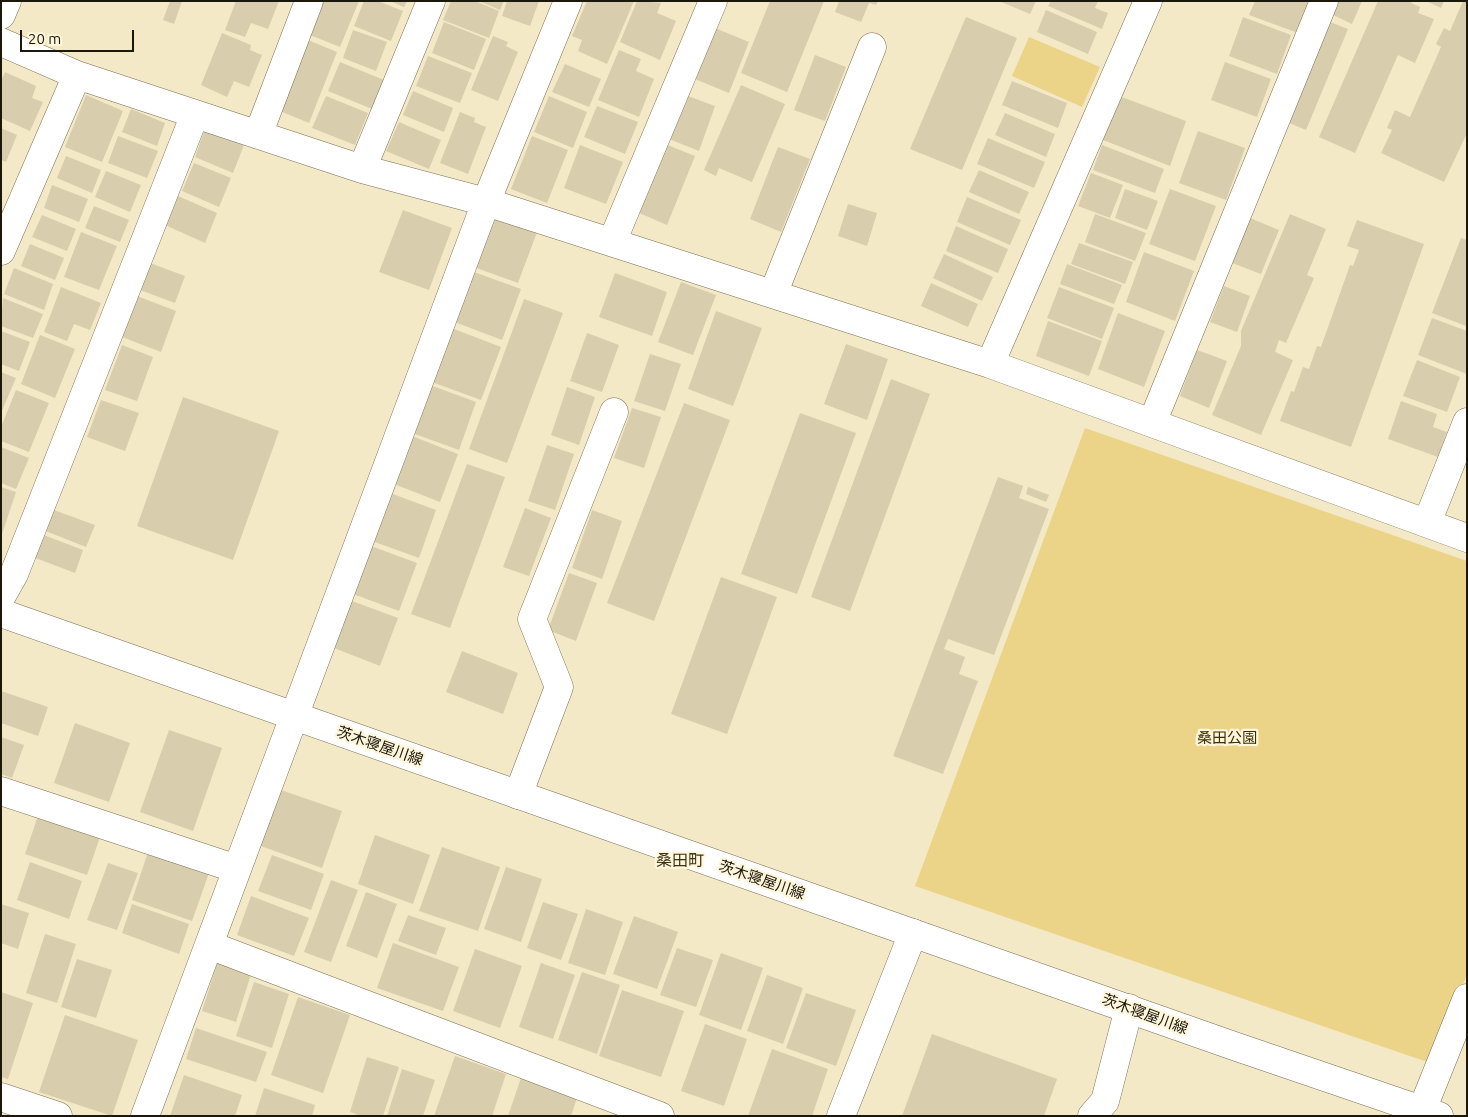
<!DOCTYPE html>
<meta charset="utf-8">
<style>
body{margin:0}
#map{position:relative;width:1468px;height:1117px;overflow:hidden;background:#f4e9c7;font-family:Ubuntu,sans-serif}
canvas{display:block}
.frame{position:absolute;inset:0;border:2px solid #1b170b;pointer-events:none}
.scale{position:absolute;left:20px;top:30px;width:114px;height:22px;box-sizing:border-box;border:2px solid #1b170b;border-top:0;padding-left:6px;font-size:15px;line-height:18px;white-space:nowrap;color:#1b170b;-webkit-text-stroke:4px #fff6db;paint-order:stroke}
</style>
<div id="map">
<canvas width="1468" height="1117"></canvas>
<div class="frame"></div>
<div class="scale">20 m</div>
</div>
<script>
const g = document.querySelector('canvas').getContext('2d');
g.lineJoin = 'round';
function fill(path, color) { g.fillStyle = color; g.fill(path, 'evenodd'); }
const toPath = rows => new Path2D(rows.map(r => 'M' + r).join(''));
function strokePath(path, color, width, dash) { g.strokeStyle = color; g.lineWidth = width; g.lineCap = dash ? 'butt' : 'round'; g.setLineDash(dash || []); g.stroke(path); }
function label(font, color, halo, rows, align = 'center') {
  g.font = font + ' Ubuntu,"Noto Sans JP",sans-serif'; g.lineWidth = 4.5; g.setLineDash([]); g.textBaseline = 'middle'; g.strokeStyle = halo; g.fillStyle = color; for (const [text, x, y, turn = 0] of rows) {
    g.save(); g.translate(x, y); g.rotate((+turn || 0) * Math.PI / 180); g.textAlign = isNaN(turn) ? turn : align; if (halo) g.strokeText(text, 0, 0); g.fillText(text, 0, 0); g.restore();
  }
}
fill(toPath([
 [1029,37,1100,67,1082,107,1012,76],
 [1085,428,1467,561,1467,974,1433,1064,915,886]
]), '#ebd388');
fill(toPath([
 [170,1,182,1,174,24,163,20],
 [236,1,279,1,268,29,251,23,245,37,225,30],
 [323,1,359,1,340,47,310,35],
 [364,1,378,1,403,11,391,41,354,26],
 [390,1,407,1,404,7],
 [451,1,475,1,499,11,489,38,443,20],
 [479,1,504,1,500,10],
 [507,1,539,1,530,26,502,16],
 [587,1,634,1,607,64,578,51,582,40,572,36],
 [637,1,661,3,657,13,676,21,660,60,620,42],
 [770,1,824,1,787,92,741,73],
 [839,1,878,1,876,5,869,3,861,22,835,12],
 [999,1,1036,1,1030,14],
 [1051,1,1098,1,1095,8,1108,13,1102,29,1048,6],
 [1255,1,1310,1,1298,33,1249,15],
 [1338,1,1362,1,1352,24,1333,15],
 [1378,1,1412,1,1411,3,1420,7,1418,13,1434,19,1415,63,1398,55,1355,153,1319,137],
 [1426,1,1444,1,1441,8],
 [1463,1,1467,1,1467,133,1444,182,1381,153,1392,130,1387,128,1395,110,1410,117,1441,47,1436,44,1444,28,1450,31],
 [1046,10,1097,32,1088,54,1037,32],
 [966,17,1017,38,962,170,910,149],
 [1243,17,1291,35,1277,74,1229,56],
 [444,22,486,39,474,70,432,53],
 [1330,22,1348,29,1306,130,1287,122],
 [715,28,749,42,729,93,695,79],
 [353,30,387,42,376,71,343,58],
 [222,33,251,45,250,50,262,55,249,87,234,81,227,97,201,85],
 [493,36,508,42,506,46,518,52,498,101,471,90],
 [308,40,337,52,309,123,280,111],
 [619,50,641,59,636,71,654,79,639,117,598,100],
 [815,55,846,67,825,121,794,110],
 [428,56,472,73,460,103,416,86],
 [340,62,384,80,372,109,328,91],
 [1225,62,1271,79,1257,117,1211,100],
 [565,64,601,79,589,107,552,92],
 [5,72,36,86,32,98,43,102,30,131,1,118,1,81],
 [1012,81,1067,103,1058,128,1002,105],
 [741,85,785,104,752,182,719,168,716,176,704,170],
 [413,91,453,108,444,132,403,115],
 [86,95,123,111,102,162,65,147],
 [685,95,715,106,699,151,669,139],
 [326,96,368,113,355,145,312,128],
 [549,96,587,112,573,148,534,132],
 [1119,96,1186,121,1170,166,1103,140],
 [597,106,638,122,625,154,584,137],
 [131,109,165,123,157,146,122,132],
 [460,112,475,118,474,122,486,127,468,174,440,163],
 [1005,113,1055,134,1046,157,995,135],
 [399,122,441,140,429,169,386,151],
 [1,128,17,135,6,162,1,160],
 [205,129,244,145,233,173,195,157],
 [1198,131,1245,148,1226,200,1179,183],
 [118,136,158,151,147,178,108,163],
 [532,136,568,150,547,203,511,189],
 [988,138,1045,162,1034,188,977,164],
 [665,144,695,156,667,225,637,212],
 [580,145,623,162,606,204,564,188],
 [1102,145,1164,169,1155,193,1093,170],
 [778,147,810,159,781,232,750,219],
 [66,156,101,170,92,193,57,178],
 [194,163,231,178,219,207,182,191],
 [979,170,1029,192,1019,214,969,192],
 [106,171,141,185,130,212,95,197],
 [1091,173,1123,185,1110,218,1078,206],
 [52,185,88,199,79,222,44,208],
 [1125,189,1158,201,1147,230,1115,218],
 [1170,189,1216,206,1195,261,1149,244],
 [178,196,217,213,205,243,165,225],
 [967,197,1021,220,1010,245,957,222],
 [848,204,877,213,867,246,838,236],
 [94,206,129,220,120,242,85,228],
 [403,210,452,228,429,290,379,272],
 [490,214,537,232,518,283,471,266],
 [1095,214,1146,233,1135,261,1085,242],
 [1290,214,1326,229,1307,275,1314,278,1286,343,1279,340,1275,352,1293,360,1261,435,1212,415,1241,346,1241,331],
 [42,215,76,229,67,251,32,237],
 [1250,218,1279,230,1261,274,1232,263],
 [1357,220,1424,244,1351,447,1280,421,1291,391,1294,392,1303,367,1309,369,1317,346,1321,347,1350,265,1353,266,1359,250,1347,246],
 [956,226,1008,249,998,273,946,251],
 [81,232,117,246,99,290,64,277],
 [1461,238,1467,240,1466,326,1432,313],
 [1079,243,1133,262,1125,284,1071,264],
 [30,244,64,258,55,280,21,266],
 [1144,252,1194,271,1175,321,1126,302],
 [944,254,993,277,982,301,933,278],
 [150,263,185,276,175,303,140,290],
 [1067,264,1122,285,1114,304,1060,284],
 [14,268,53,284,44,310,4,294],
 [471,271,521,289,502,340,452,321],
 [615,273,667,292,652,336,599,317],
 [681,282,716,295,693,355,658,342],
 [931,283,978,304,968,327,921,306],
 [1224,286,1250,296,1237,332,1210,322],
 [61,287,101,303,90,330,74,324,67,341,44,332],
 [1059,287,1114,308,1102,339,1047,318],
 [137,296,176,311,161,352,122,337],
 [3,298,43,314,33,338,1,326],
 [524,299,563,313,507,463,469,449],
 [716,311,762,328,733,406,688,389],
 [1118,313,1165,331,1144,387,1098,369],
 [1432,318,1467,331,1467,374,1418,355],
 [1048,321,1102,341,1089,376,1036,356],
 [449,327,501,347,481,400,429,381],
 [1,331,30,342,19,371,1,364],
 [587,333,619,345,602,392,570,381],
 [40,335,75,349,55,398,21,384],
 [846,344,888,359,867,420,824,404],
 [122,345,153,357,137,401,105,390],
 [1197,350,1227,361,1209,408,1180,396],
 [650,354,681,364,665,411,634,401],
 [1417,360,1460,377,1447,412,1403,396],
 [1,372,16,378,1,413],
 [891,379,930,394,850,611,811,597],
 [430,385,476,402,459,450,412,433],
 [567,387,595,397,579,445,551,435],
 [16,390,49,403,29,452,1,441,1,427],
 [183,397,279,431,233,560,137,526],
 [101,400,139,413,125,451,87,437],
 [1401,401,1437,414,1433,427,1447,432,1438,457,1388,439],
 [684,403,730,420,654,621,607,603],
 [632,408,661,417,644,468,614,458],
 [800,413,856,433,797,594,741,574],
 [412,436,458,454,440,502,394,484],
 [547,445,574,454,555,510,528,501],
 [1,447,29,458,16,489,1,483],
 [467,464,505,477,450,628,411,614],
 [998,477,1023,486,1019,498,1049,509,994,655,948,639,944,649,965,657,959,674,978,681,943,774,893,756],
 [1,487,16,492,2,534,1,534],
 [1028,487,1049,495,1046,502,1026,494],
 [390,493,436,510,419,558,372,541],
 [525,508,551,518,529,576,503,567],
 [51,509,95,525,86,547,43,530],
 [592,510,622,521,602,579,572,568],
 [41,534,83,550,75,573,33,557],
 [371,546,417,563,399,611,353,594],
 [569,573,597,583,576,641,548,630],
 [721,577,777,597,727,734,671,714],
 [352,601,398,618,380,666,334,648],
 [462,651,518,673,503,714,446,692],
 [1,691,48,707,38,736,1,723],
 [75,723,130,743,109,802,54,783],
 [169,730,222,748,193,831,140,812],
 [1,737,24,745,12,778,1,774],
 [278,789,342,811,322,868,258,845],
 [39,813,101,834,87,875,25,854],
 [375,835,430,855,413,904,358,884],
 [442,847,500,867,478,931,419,911],
 [149,849,210,870,192,921,132,900],
 [272,855,324,874,311,910,258,891],
 [30,862,82,881,69,919,17,900],
 [108,863,138,873,117,930,87,920],
 [506,867,542,879,521,942,484,929],
 [331,880,358,890,331,962,304,952],
 [366,892,397,904,377,958,346,946],
 [251,896,309,918,294,956,237,935],
 [543,902,578,914,561,960,527,948],
 [1,904,29,913,18,949,1,943],
 [132,904,189,924,179,954,122,933],
 [586,909,623,922,605,975,568,963],
 [408,915,446,928,436,955,398,941],
 [634,916,678,932,657,989,613,974],
 [45,934,76,944,57,1003,26,993],
 [393,943,459,967,443,1011,377,988],
 [677,948,713,960,696,1007,660,995],
 [475,949,522,966,500,1028,453,1011],
 [721,953,763,968,741,1030,699,1015],
 [77,959,112,970,96,1018,61,1007],
 [218,961,252,971,236,1022,202,1011],
 [541,963,575,975,553,1039,519,1027],
 [582,972,620,985,597,1054,558,1040],
 [767,975,803,988,783,1044,747,1031],
 [254,982,289,994,272,1048,236,1036],
 [622,990,684,1011,661,1077,599,1056],
 [1,992,33,1003,8,1079,1,1077],
 [806,993,856,1010,836,1066,786,1048],
 [298,997,350,1015,323,1093,271,1075],
 [65,1015,138,1040,112,1116,39,1092],
 [705,1024,747,1039,724,1106,681,1091],
 [196,1028,267,1052,256,1082,186,1059],
 [932,1034,1057,1079,1044,1116,902,1116],
 [772,1049,828,1069,812,1116,748,1116],
 [455,1056,506,1074,492,1116,434,1116],
 [367,1057,399,1067,383,1116,361,1116,350,1112],
 [402,1069,435,1080,423,1116,387,1116],
 [184,1075,242,1095,235,1116,170,1116],
 [522,1075,578,1095,571,1116,508,1116],
 [264,1088,315,1105,312,1116,255,1116]
]), '#d8cdac');
const minor = toPath([
 [1,15,7,1],
 [1,42,77,75,362,169,486,202,990,364,1467,538],
 [258,135,309,1],
 [362,169,431,1],
 [612,242,713,1],
 [1,251,77,75],
 [773,294,872,47],
 [990,364,1148,1],
 [1152,423,1324,1],
 [1427,523,1467,422],
 [1,597,14,574,195,114],
 [1,791,237,869],
 [518,795,559,687,532,619,614,412],
 [209,945,660,1116],
 [1,1097,58,1116],
 [1422,1110,1467,998],
 [145,1116,486,202,568,1],
 [841,1116,913,933],
 [1092,1116,1105,1101,1129,1008]
]);
const major = toPath([
 [1,613,1234,1046,1439,1116]
]);
strokePath(minor, '#7b7153', 29);
strokePath(major, '#7b7153', 29);
strokePath(minor, '#fff', 28);
strokePath(major, '#fff', 28);
label('15px', '#392e04', '#fff6db', [
 ["桑田公園",1227,738]
]);
label('15px', '#1b170b', '#fff6db', [
 ["茨木寝屋川線",380,746,19],
 ["茨木寝屋川線",762,880,19],
 ["茨木寝屋川線",1145,1014,20]
]);
label('16px', '#3d3317', '#fff6db', [
 ["桑田町",680,861]
]);
</script>
